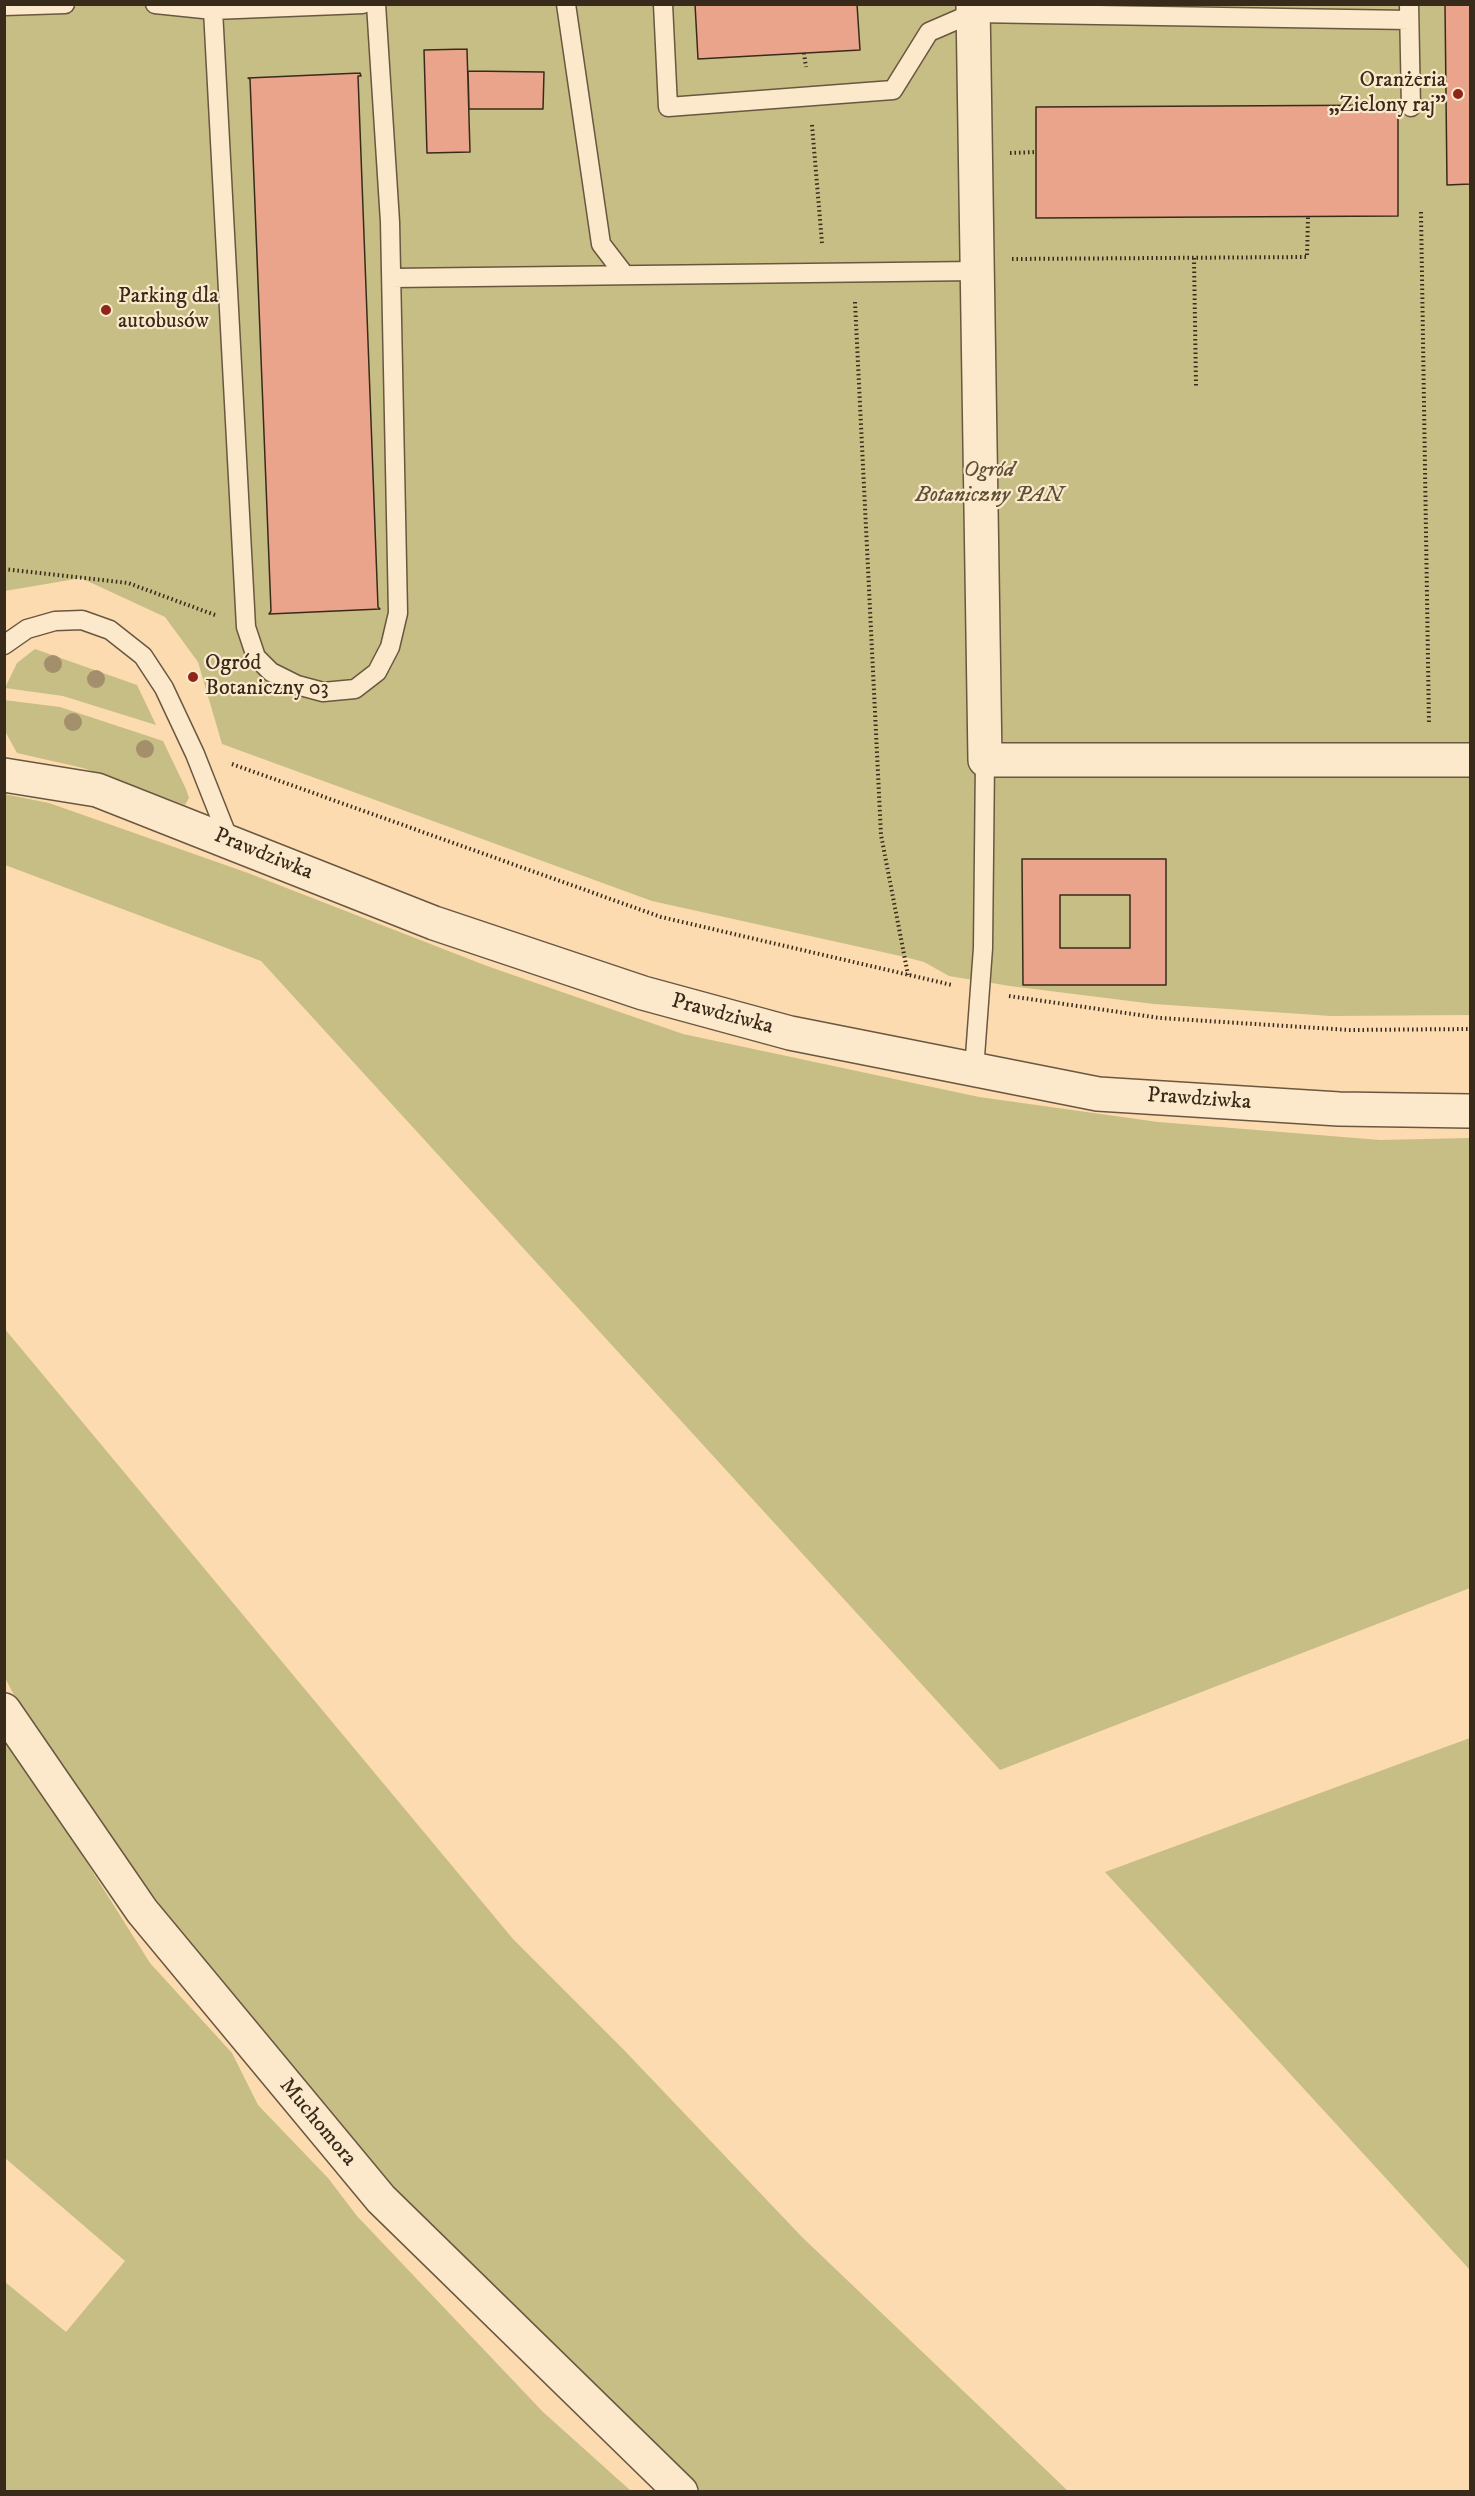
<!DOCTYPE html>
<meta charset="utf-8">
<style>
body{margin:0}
#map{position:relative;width:1475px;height:2496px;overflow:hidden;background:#fbdbaf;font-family:"IM FELL DW Pica",serif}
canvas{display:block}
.frame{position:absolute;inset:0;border:6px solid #392b1b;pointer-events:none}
</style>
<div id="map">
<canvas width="1475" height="2496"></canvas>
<div class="frame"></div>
</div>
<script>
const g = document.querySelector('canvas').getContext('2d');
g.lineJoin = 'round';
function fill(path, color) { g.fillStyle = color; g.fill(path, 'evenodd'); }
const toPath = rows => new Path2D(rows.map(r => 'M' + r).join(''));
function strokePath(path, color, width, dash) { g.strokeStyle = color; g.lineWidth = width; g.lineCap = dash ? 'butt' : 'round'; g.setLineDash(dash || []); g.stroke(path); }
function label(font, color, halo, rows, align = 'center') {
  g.font = font + ' "IM FELL DW Pica",serif'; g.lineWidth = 4.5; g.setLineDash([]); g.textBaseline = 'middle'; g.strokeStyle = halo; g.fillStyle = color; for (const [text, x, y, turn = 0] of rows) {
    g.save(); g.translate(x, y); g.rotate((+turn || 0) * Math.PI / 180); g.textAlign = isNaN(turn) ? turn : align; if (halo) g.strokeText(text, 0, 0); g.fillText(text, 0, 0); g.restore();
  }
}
fill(toPath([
 [5,5,1470,5,1470,1015,1331,1016,1154,1004,1010,986,949,976,924,962,905,957,652,901,222,744,198,662,165,617,81,578,5,591],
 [35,649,137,685,156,725,63,696,5,688,17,663],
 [4,700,60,707,163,741,186,789,189,798,185,805,83,768,17,753,5,731],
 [4,794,49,803,248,873,487,966,683,1034,979,1097,1158,1122,1380,1140,1470,1138,1470,1588,1000,1770,261,961,5,865],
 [4,1328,513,1939,624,2050,802,2237,1068,2491,700,2491,420,2220,371,2164,190,1946,32,1729,5,1678],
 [4,1731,150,1963,232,2053,258,2105,328,2178,357,2216,543,2412,631,2491,5,2491,5,2282,66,2332,125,2261,5,2158],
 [1470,1738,1470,2270,1105,1872]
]), '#c6be85');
const building = toPath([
 [695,4,857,4,860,50,698,59,695,4],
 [1445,4,1470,4,1470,184,1447,185,1445,4],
 [467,49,470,152,427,153,424,50,467,49],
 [468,71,544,72,543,109,469,109,468,71],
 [360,73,361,76,358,76,378,607,380,609,269,614,271,611,250,79,248,78,360,73],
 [1398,105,1398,216,1036,218,1036,107,1398,105],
 [1022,859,1166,859,1166,985,1023,985,1022,859],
 [1060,895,1130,895,1130,948,1060,948,1060,895]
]);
fill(building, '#e9a48b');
strokePath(building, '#392b1b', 1.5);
const lane = toPath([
 [155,4,213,10],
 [363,4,213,10,246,627,256,657,271,672,297,685,323,692,355,689,377,672,390,647,398,613,390,222,376,4],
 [566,4,601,244,624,274],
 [663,4,668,107,893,90,929,32,973,13,1409,20],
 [1409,4,1411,107],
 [4,6,65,4],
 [392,278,976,271],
 [4,645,27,629,55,621,82,620,110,630,143,656,164,688,195,754,229,840],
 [974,1070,983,948,985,760]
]);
const street = toPath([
 [973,4,985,760,1470,760],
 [4,775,97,790,434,923,643,993,790,1033,1098,1094,1339,1109,1470,1111],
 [4,1710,142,1911,381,2199,681,2492]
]);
strokePath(lane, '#6a5740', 21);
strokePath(street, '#6a5740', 36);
strokePath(toPath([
 [804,53,806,67],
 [812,125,822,243],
 [1010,153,1036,152],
 [1421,212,1429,725],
 [1194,258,1196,386],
 [1012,259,1307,257,1308,217],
 [855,302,881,835,908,975],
 [4,569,128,583,215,615],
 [232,764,661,917,952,985],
 [1009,996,1160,1018,1350,1030,1470,1029]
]), '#392b1b', 4, [1.5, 3]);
strokePath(lane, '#fce8cb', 18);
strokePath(street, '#fce8cb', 33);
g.fillStyle = '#a48f6c';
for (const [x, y] of [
 [53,664],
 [96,679],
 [73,722],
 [145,749]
]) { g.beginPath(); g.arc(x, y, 9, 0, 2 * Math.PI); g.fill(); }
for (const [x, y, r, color] of [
 [1458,94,6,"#8f2418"],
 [106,310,6,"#8f2418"],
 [193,677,6,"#8f2418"]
]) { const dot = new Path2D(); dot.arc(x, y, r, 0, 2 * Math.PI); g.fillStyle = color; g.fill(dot); strokePath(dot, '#fce8cb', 2); }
label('22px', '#392b1b', '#fce8cb', [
 ["Oranżeria",1446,81,"right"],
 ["„Zielony raj”",1446,106,"right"],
 ["Parking dla",118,297],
 ["autobusów",118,322],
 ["Ogród",205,664],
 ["Botaniczny 03",205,689]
], 'left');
label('italic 22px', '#5c5036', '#fce8cb', [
 ["Ogród",989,471],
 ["Botaniczny PAN",989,496]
]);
label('22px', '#392b1b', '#fce8cb', [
 ["Prawdziwka",263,855,22],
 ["Prawdziwka",722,1015,15],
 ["Prawdziwka",1199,1100,4],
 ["Muchomora",317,2123,50]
]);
</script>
